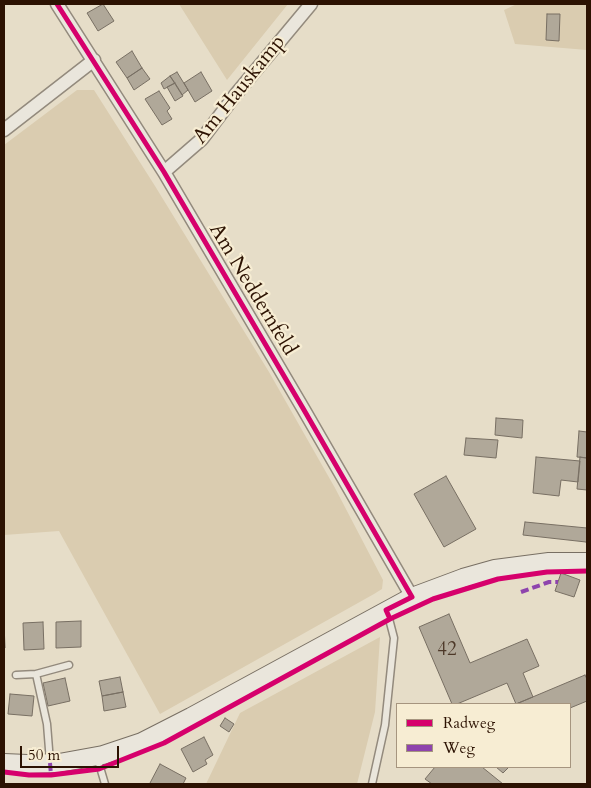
<!DOCTYPE html>
<style>
body{margin:0}
#map{position:relative;width:591px;height:788px;overflow:hidden;background:#e6ddc8;font-family:Cardo,serif}
canvas{display:block}
.frame{position:absolute;inset:0;border:5px solid #2c1202;pointer-events:none}
.legend{position:absolute;left:396px;top:703px;width:175px;height:65px;box-sizing:border-box;background:#f7edd3;border:1px solid #a6957f;margin:0;padding:6px 9px;list-style:none;font-size:15px;color:#2c1202}
.legend li{display:flex;align-items:center;gap:10px;height:25px}
.legend b{width:25px;border:1px solid #a6957f}
.scale{position:absolute;left:20px;top:746px;width:99px;height:22px;box-sizing:border-box;border:2px solid #2c1202;border-top:0;padding-left:6px;font-size:15px;line-height:18px;white-space:nowrap;color:#2c1202;-webkit-text-stroke:4px #f7edd3;paint-order:stroke}
</style>
<div id="map">
<canvas width="591" height="788"></canvas>
<div class="frame"></div>
<ul class="legend">
<li><b style="height:6px;background:#d6006c"></b>Radweg</li>
<li><b style="height:6px;background:#8e44ad"></b>Weg</li>
</ul>
<div class="scale">50 m</div>
</div>
<script>
const g = document.querySelector('canvas').getContext('2d');
g.lineJoin = 'round';
function fill(path, color) { g.fillStyle = color; g.fill(path, 'evenodd'); }
const toPath = rows => new Path2D(rows.map(r => 'M' + r).join(''));
function strokePath(path, color, width, dash) { g.strokeStyle = color; g.lineWidth = width; g.lineCap = dash ? 'butt' : 'round'; g.setLineDash(dash || []); g.stroke(path); }
function label(font, color, halo, rows, align = 'center') {
  g.font = font + ' Cardo,serif'; g.lineWidth = 4.5; g.setLineDash([]); g.textBaseline = 'middle'; g.strokeStyle = halo; g.fillStyle = color; for (const [text, x, y, turn = 0] of rows) {
    g.save(); g.translate(x, y); g.rotate((+turn || 0) * Math.PI / 180); g.textAlign = isNaN(turn) ? turn : align; if (halo) g.strokeText(text, 0, 0); g.fillText(text, 0, 0); g.restore();
  }
}
fill(toPath([
 [179,4,288,4,227,80],
 [517,4,587,4,587,50,515,44,504,10],
 [77,90,94,90,155,186,269,372,335,488,383,580,382,589,374,594,160,714,59,531,4,535,4,145],
 [380,637,375,712,357,784,206,784,240,713]
]), '#daccb0');
const building = toPath([
 [103,4,114,21,98,31,87,13,103,4],
 [547,14,560,14,559,41,546,40,547,14],
 [132,51,142,68,127,78,116,62,132,51],
 [142,68,150,79,134,90,127,78,142,68],
 [177,72,188,90,182,95,170,76,177,72],
 [201,72,212,91,195,102,184,83,201,72],
 [170,76,175,83,164,89,161,83,170,76],
 [175,83,183,96,175,101,167,87,175,83],
 [159,91,170,108,167,111,172,119,162,125,145,99,159,91],
 [496,418,523,420,522,438,495,435,496,418],
 [579,431,587,432,587,458,577,457,579,431],
 [466,438,498,440,496,458,464,455,466,438],
 [536,457,580,461,578,482,561,480,559,496,533,493,536,457],
 [580,457,587,458,587,490,577,489,580,457],
 [446,476,476,529,444,547,414,494,446,476],
 [525,522,587,528,587,544,586,542,523,535,525,522],
 [561,573,580,580,574,597,555,591,561,573],
 [449,614,470,663,527,639,539,666,523,673,533,697,516,704,507,683,457,704,452,704,419,627,449,614],
 [81,621,81,647,56,648,56,622,81,621],
 [43,622,44,649,24,650,23,623,43,622],
 [4,623,5,648,4,648,4,623],
 [585,675,587,679,587,701,570,708,570,704,516,704,585,675],
 [120,677,123,692,102,696,99,681,120,677],
 [65,678,70,701,48,706,43,683,65,678],
 [123,692,126,707,104,711,102,696,123,692],
 [10,694,34,696,32,716,8,714,10,694],
 [225,718,234,724,229,732,220,726,225,718],
 [204,737,213,755,205,760,207,764,193,772,181,749,204,737],
 [160,764,186,778,183,784,152,784,150,783,160,764],
 [435,767,482,767,503,784,432,784,425,779,435,767],
 [496,767,509,767,503,773,496,767]
]);
fill(building, '#b0a899');
strokePath(building, '#786f63', 1);
const lane = toPath([
 [16,675,36,674],
 [97,757,105,784],
 [50,762,47,724,36,674,69,665],
 [372,784,385,725,394,638,387,611]
]);
const street = toPath([
 [57,4,164,172,304,410,412,597],
 [4,130,94,60],
 [164,172,202,139,236,94,311,4]
]);
const secondary = toPath([
 [4,763,27,764,59,763,103,755,142,742,191,717,412,597,463,578,495,569,549,562,587,562]
]);
strokePath(lane, '#938a7d', 9);
strokePath(street, '#938a7d', 15);
strokePath(secondary, '#786f63', 20);
strokePath(lane, '#eae6dc', 6);
strokePath(street, '#eae6dc', 12);
strokePath(secondary, '#eae6dc', 18);
strokePath(toPath([
 [521,592,549,582,558,582],
 [50,763,51,775]
]), '#8e44ad', 4, [8, 4]);
strokePath(toPath([
 [57,4,164,172,304,410,412,597,386,610,390,619],
 [4,772,29,775,51,775,99,769,164,743,390,619,433,599,498,579,547,572,587,571]
]), '#d6006c', 5);
label('19px', '#4d3828', null, [
 ["42",447,651]
]);
label('21px', '#2c1202', '#f7edd3', [
 ["Am Hauskamp",240,90,-51],
 ["Am Neddernfeld",252,290,59]
]);
</script>
